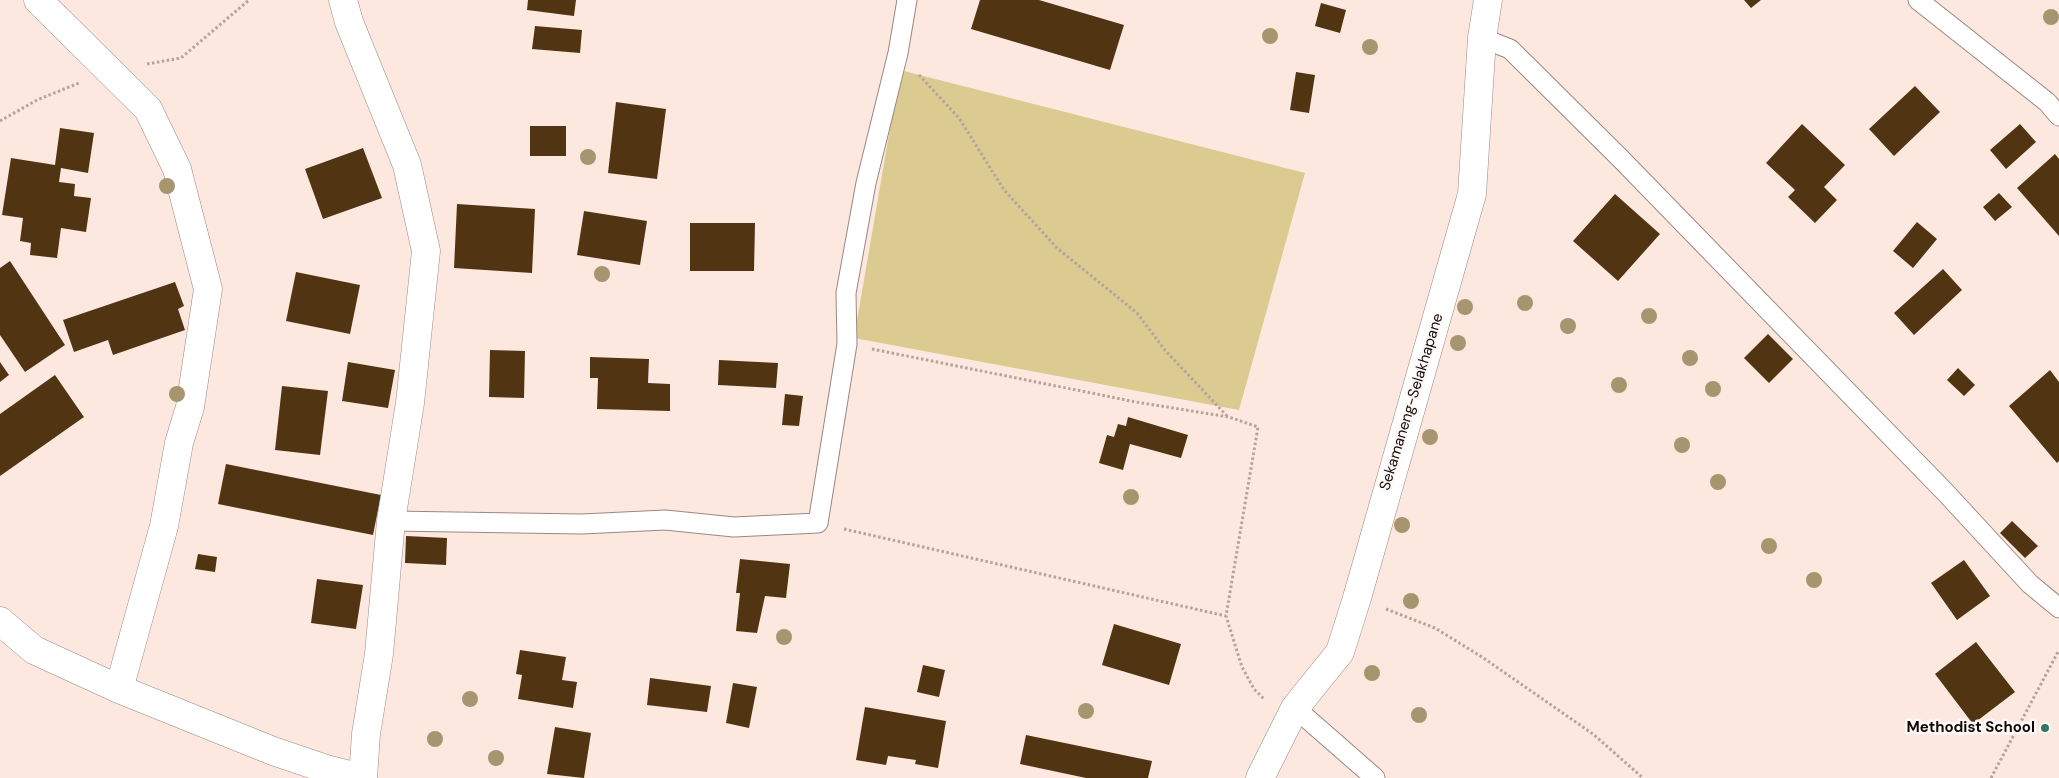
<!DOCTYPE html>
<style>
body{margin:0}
canvas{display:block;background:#fde8e0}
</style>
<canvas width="2059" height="778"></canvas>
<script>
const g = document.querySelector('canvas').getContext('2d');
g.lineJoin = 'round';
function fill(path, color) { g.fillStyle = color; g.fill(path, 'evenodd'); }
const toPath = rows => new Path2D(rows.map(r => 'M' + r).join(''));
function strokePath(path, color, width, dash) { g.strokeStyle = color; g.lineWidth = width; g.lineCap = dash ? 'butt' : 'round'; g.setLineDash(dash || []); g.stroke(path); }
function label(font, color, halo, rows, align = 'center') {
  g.font = font + ' "DM Sans",sans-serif'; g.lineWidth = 5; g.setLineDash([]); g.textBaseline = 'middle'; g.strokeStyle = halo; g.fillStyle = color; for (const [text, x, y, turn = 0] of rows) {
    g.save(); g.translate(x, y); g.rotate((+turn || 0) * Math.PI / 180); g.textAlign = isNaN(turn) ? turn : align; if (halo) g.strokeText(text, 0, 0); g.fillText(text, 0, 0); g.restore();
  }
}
fill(toPath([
 [900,70,1305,173,1239,410,854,338]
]), '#dccb90');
fill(toPath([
 [528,0,576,0,574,16,527,10],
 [980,0,1039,0,1124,25,1110,70,971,29],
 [1744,0,1761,0,1751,8],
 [1321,3,1346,10,1340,33,1315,26],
 [535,26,582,30,580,53,532,49],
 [1296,72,1315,75,1309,113,1290,110],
 [1915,86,1940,112,1894,156,1869,129],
 [616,102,666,109,657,179,608,173],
 [1802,124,1845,165,1824,187,1837,200,1815,223,1788,197,1795,190,1766,163],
 [2020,124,2036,142,2006,169,1990,150],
 [530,126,566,126,566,156,530,156],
 [60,128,94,133,88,173,61,168,59,182,75,184,74,196,91,198,86,232,61,228,57,258,30,255,31,243,20,241,23,218,2,215,11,158,55,165],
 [363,148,382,198,323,219,305,169],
 [2055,154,2059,159,2059,236,2017,188],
 [1999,193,2012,207,1995,221,1983,207],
 [1615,194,1660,234,1618,281,1573,241],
 [457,204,535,209,532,273,454,268],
 [584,211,647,221,640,265,577,255],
 [1917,222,1937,239,1913,268,1893,251],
 [690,223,755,223,754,271,690,271],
 [10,261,65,345,25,372,0,335,0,268],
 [1943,269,1962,290,1914,335,1894,313],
 [296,272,360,285,350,334,286,321],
 [175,282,184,306,178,309,185,330,113,355,108,340,74,352,63,320],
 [1768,334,1793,359,1769,383,1744,358],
 [490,350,525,351,524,398,489,397],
 [590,357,649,359,648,383,670,384,670,411,597,409,598,378,590,378],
 [719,360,778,363,776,388,718,385],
 [0,362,9,375,0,382],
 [348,362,395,370,388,408,342,401],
 [1958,368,1975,385,1964,396,1947,380],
 [2050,370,2059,382,2059,461,2057,463,2009,406],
 [55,375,84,417,0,476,0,414],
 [282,386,328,391,320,455,275,450],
 [785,394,803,396,799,426,782,425],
 [1128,417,1188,435,1181,458,1130,444,1123,470,1099,463,1107,435,1114,437,1118,424,1126,426],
 [226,464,381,495,373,535,218,504],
 [2012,521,2038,546,2025,558,2000,533],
 [406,536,447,538,446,565,405,563],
 [198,554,217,557,215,572,195,569],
 [740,559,790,564,786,598,765,596,757,633,736,631,740,593,736,593],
 [1964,560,1990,596,1957,620,1931,583],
 [317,579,363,585,356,629,311,623],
 [1114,624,1181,644,1169,685,1102,665],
 [1976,642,2015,692,1973,724,1935,674],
 [520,650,566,657,562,680,577,682,573,708,518,699,522,675,516,674],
 [923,665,945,670,939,697,917,692],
 [650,678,711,686,707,712,647,705],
 [733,683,757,687,749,728,726,723],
 [865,707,946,721,938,768,915,764,916,760,888,756,886,765,856,760],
 [555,727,591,733,584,778,547,774],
 [1026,735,1152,761,1148,778,1086,778,1020,764]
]), '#513513');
const service = toPath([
 [1918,0,2047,102,2059,116],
 [1482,38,1510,49,1620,158,1946,493,2030,584,2059,608],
 [391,521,582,524,665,520,734,527,818,523,847,344,846,293,866,183,898,53,907,0],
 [1295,708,1375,778]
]);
const minor = toPath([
 [38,0,148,109,177,169,208,289,190,407,179,443,164,526,119,689],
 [343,0,349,22,407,165,426,251,410,403,391,521,379,654,366,734,363,778],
 [0,621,34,650,119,689,273,751,326,769,362,778]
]);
const tertiary = toPath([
 [1260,778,1295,708,1340,652,1357,598,1472,194,1482,38,1488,0]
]);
strokePath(service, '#9b8881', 21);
strokePath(minor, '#9b8881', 29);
strokePath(tertiary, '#9b8881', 29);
strokePath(toPath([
 [147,64,181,58,249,0],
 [919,75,959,118,1004,190,1057,248,1137,313,1164,349,1228,417],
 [0,121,37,100,79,83],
 [872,349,1136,402,1229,417,1258,427,1226,616,1242,667,1254,689,1264,699],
 [844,529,1226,616],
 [1386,609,1435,628,1482,657,1593,734,1643,778],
 [1991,778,2059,650]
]), '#b4a39d', 3, [2.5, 2.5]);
strokePath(service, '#fff', 19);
strokePath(minor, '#fff', 28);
strokePath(tertiary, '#fff', 28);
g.fillStyle = '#a7956f';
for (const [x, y] of [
 [2051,17],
 [1270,36],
 [1370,47],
 [588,157],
 [167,186],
 [602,274],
 [1525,303],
 [1465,307],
 [1649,316],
 [1568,326],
 [1458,343],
 [1690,358],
 [1619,385],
 [1713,389],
 [177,394],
 [1430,437],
 [1682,445],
 [1718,482],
 [1131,497],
 [1402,525],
 [1769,546],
 [1814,580],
 [1411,601],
 [784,637],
 [1372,673],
 [470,699],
 [1086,711],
 [1419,715],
 [435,739],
 [496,758]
]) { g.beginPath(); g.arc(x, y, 8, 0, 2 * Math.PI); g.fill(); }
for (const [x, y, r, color] of [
 [2045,728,5,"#367563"]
]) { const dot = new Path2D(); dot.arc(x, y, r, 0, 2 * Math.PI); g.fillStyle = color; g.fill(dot); strokePath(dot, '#fef9f8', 2); }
label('15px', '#100a07', '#fef9f8', [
 ["Sekamaneng-Selakhapane",1412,402,-73]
]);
label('bold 15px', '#100a07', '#fef9f8', [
 ["Methodist School",2035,728]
], 'right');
</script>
